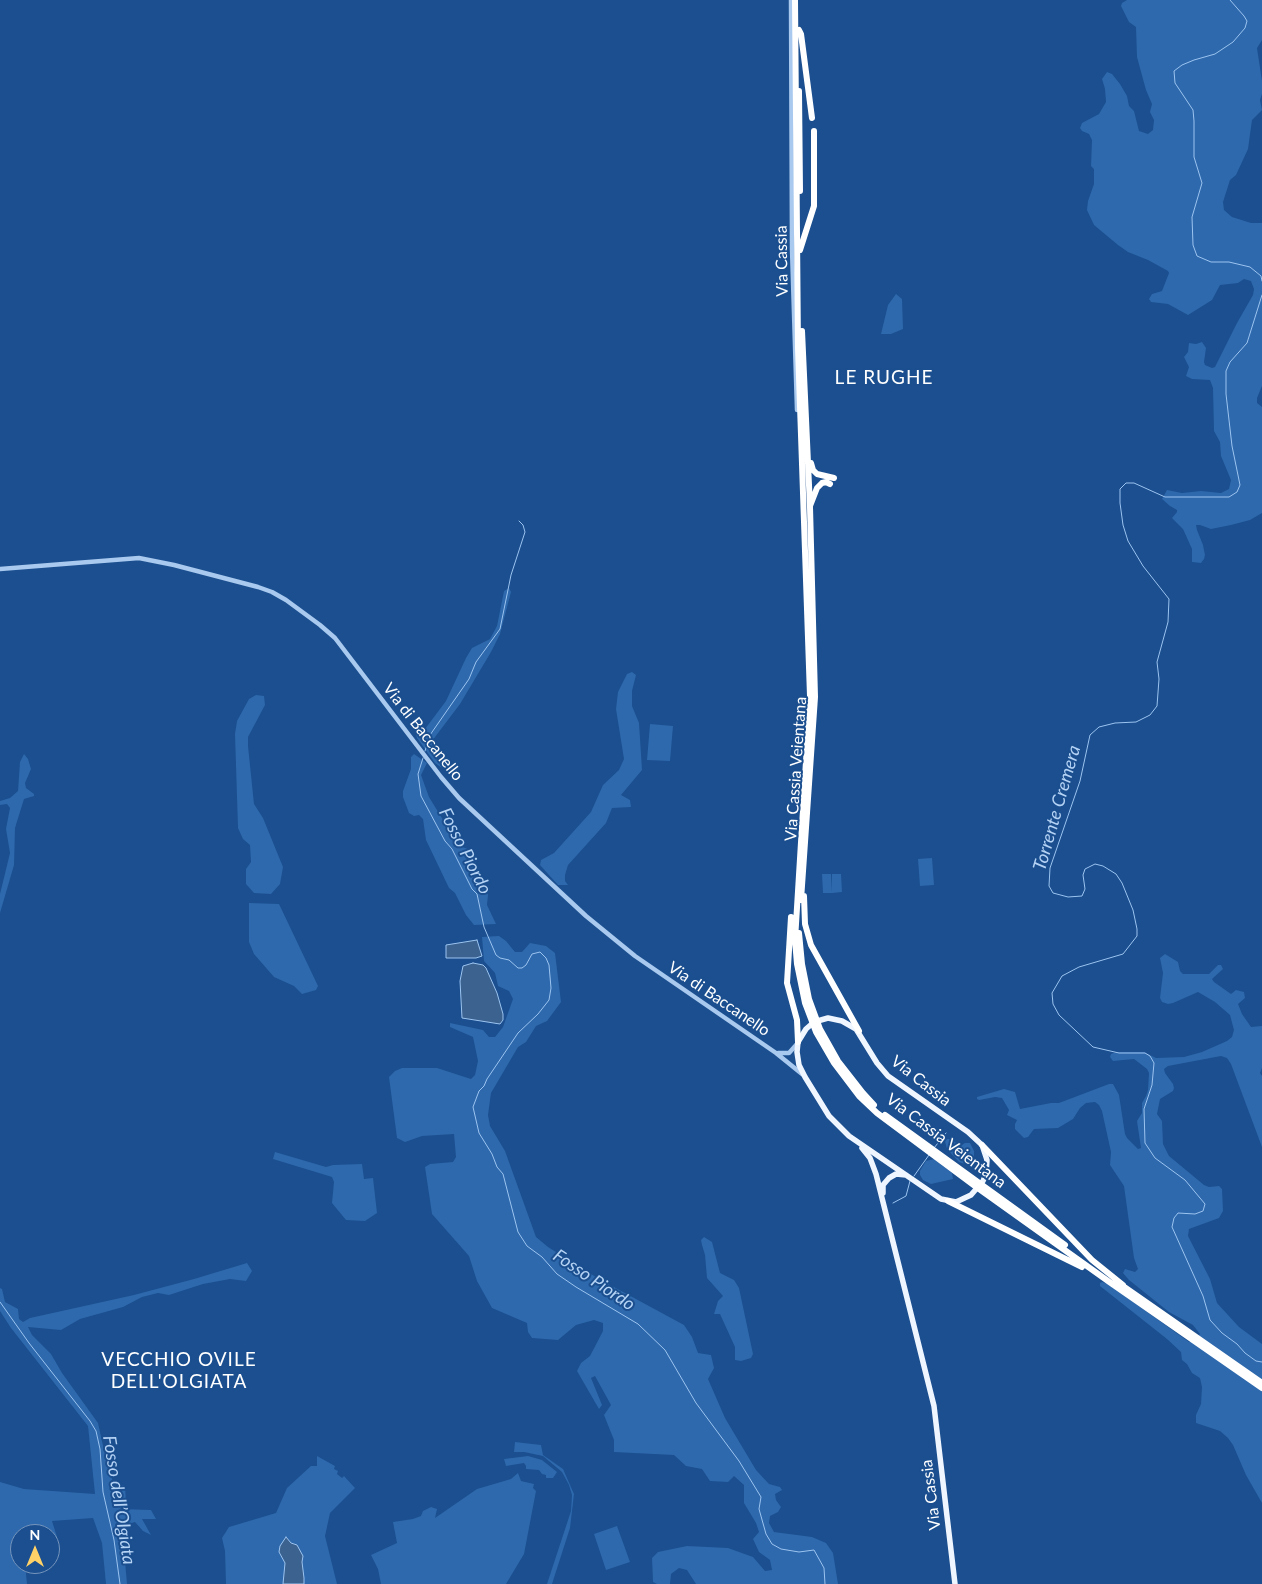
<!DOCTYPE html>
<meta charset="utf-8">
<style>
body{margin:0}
#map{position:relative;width:1262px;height:1584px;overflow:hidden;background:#1b4f8f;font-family:Lato,sans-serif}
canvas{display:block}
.north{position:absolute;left:10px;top:1524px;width:50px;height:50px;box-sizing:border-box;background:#1b4f8f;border:1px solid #7695bc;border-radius:50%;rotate:0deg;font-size:14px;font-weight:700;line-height:20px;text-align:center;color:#fff}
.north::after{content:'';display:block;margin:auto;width:18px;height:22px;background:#ffd166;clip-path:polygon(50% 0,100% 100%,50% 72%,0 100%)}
</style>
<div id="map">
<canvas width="1262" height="1584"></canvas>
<div class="north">N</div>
</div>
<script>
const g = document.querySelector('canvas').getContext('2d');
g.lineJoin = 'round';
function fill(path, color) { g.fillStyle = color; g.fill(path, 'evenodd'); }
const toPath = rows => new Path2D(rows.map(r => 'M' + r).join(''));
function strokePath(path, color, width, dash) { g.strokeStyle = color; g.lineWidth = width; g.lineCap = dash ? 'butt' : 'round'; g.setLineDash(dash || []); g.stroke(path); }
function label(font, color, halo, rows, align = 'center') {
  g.font = font + ' Lato,sans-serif'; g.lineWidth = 4; g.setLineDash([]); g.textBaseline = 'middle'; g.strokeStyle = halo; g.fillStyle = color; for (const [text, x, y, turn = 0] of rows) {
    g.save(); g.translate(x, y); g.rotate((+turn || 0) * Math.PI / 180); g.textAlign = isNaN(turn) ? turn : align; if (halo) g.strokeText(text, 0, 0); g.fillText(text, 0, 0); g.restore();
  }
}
fill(toPath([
 [1127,0,1262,0,1262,40,1257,48,1262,81,1262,94,1260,100,1262,110,1252,120,1248,149,1236,175,1230,180,1223,202,1224,210,1232,217,1251,223,1262,223,1262,386,1257,398,1257,403,1262,407,1262,513,1250,520,1231,525,1211,529,1200,525,1196,525,1197,530,1203,545,1205,555,1204,559,1201,563,1192,562,1192,549,1183,529,1172,518,1177,512,1177,510,1170,506,1162,499,1167,490,1182,493,1201,491,1221,493,1229,489,1231,480,1221,456,1220,442,1214,431,1213,388,1210,380,1192,379,1186,376,1189,367,1184,357,1188,352,1189,343,1196,344,1202,342,1206,348,1204,362,1205,365,1212,368,1215,367,1237,323,1253,295,1254,289,1251,281,1244,279,1238,283,1220,285,1212,300,1188,315,1168,304,1151,302,1149,299,1152,294,1162,291,1169,273,1168,271,1148,260,1128,252,1118,245,1094,225,1087,210,1088,201,1094,184,1094,169,1091,166,1092,140,1089,134,1082,131,1080,128,1082,123,1099,114,1106,102,1105,89,1102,79,1107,72,1112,74,1120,84,1127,96,1129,106,1134,111,1139,131,1148,134,1153,130,1154,120,1150,112,1152,104,1146,90,1137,57,1136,27,1129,22,1121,6,1122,3],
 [896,294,902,299,903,329,891,334,881,334,888,305],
 [509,588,511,592,500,634,491,652,460,704,432,741,433,750,442,768,435,763,417,738,415,731,425,729,446,701,466,658,472,648,490,639,497,626,504,591],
 [632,672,636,675,632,691,632,706,639,723,642,770,621,795,630,800,631,807,612,808,606,823,568,865,565,875,565,881,568,885,558,885,540,865,541,860,554,853,591,812,603,785,619,770,624,759,616,709,618,692,627,674],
 [256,695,264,696,265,705,248,737,248,746,254,804,263,818,283,867,280,884,271,894,254,893,246,884,246,869,251,862,250,845,243,839,238,828,235,734,237,721,249,699],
 [650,724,673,726,670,761,647,760],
 [24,754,28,759,31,769,25,783,26,788,34,794,34,796,24,799,15,828,14,865,0,913,0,894,10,853,6,829,10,808,7,804,0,805,0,801,10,798,18,791,20,762],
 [414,754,427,763,421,775,429,797,459,846,468,849,473,854,488,895,487,905,496,924,474,925,466,915,455,893,449,888,426,840,423,819,419,815,414,816,409,813,403,797,403,791,411,769,411,757],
 [932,858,934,885,920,886,918,859],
 [822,874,831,874,832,893,823,893],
 [832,874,841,874,842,892,832,893],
 [249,903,279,904,318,986,316,990,302,994,294,986,274,977,254,954,249,942],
 [499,936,506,941,515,952,522,952,530,943,546,946,555,953,561,1002,547,1021,536,1026,526,1042,518,1047,491,1093,488,1115,490,1126,505,1151,536,1237,548,1247,599,1279,684,1325,692,1337,698,1353,711,1355,714,1368,708,1379,725,1418,756,1470,769,1484,780,1487,782,1490,775,1494,776,1500,781,1507,778,1512,770,1516,769,1523,774,1532,812,1537,826,1543,833,1553,838,1584,696,1584,687,1570,679,1568,671,1574,670,1584,657,1584,653,1582,652,1558,658,1552,687,1546,728,1548,753,1557,765,1571,772,1570,770,1560,759,1552,753,1539,759,1532,756,1523,744,1503,744,1485,734,1476,728,1482,710,1481,702,1469,686,1466,674,1455,614,1452,614,1440,604,1415,611,1405,595,1376,591,1378,602,1405,599,1409,577,1371,581,1363,590,1356,603,1331,603,1323,594,1320,576,1325,558,1340,532,1338,528,1332,527,1323,492,1308,477,1281,469,1256,432,1214,425,1167,430,1164,453,1162,456,1157,454,1134,422,1136,405,1142,397,1138,389,1077,395,1071,402,1068,437,1068,471,1079,475,1075,478,1061,473,1037,450,1027,450,1023,483,1030,489,1037,495,1037,503,1027,513,999,509,991,498,986,495,973,484,961,482,937],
 [1165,954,1178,962,1180,971,1183,974,1209,974,1218,965,1221,965,1223,969,1212,979,1214,982,1231,994,1236,990,1244,992,1245,998,1238,1004,1242,1014,1251,1027,1262,1026,1262,1068,1260,1073,1262,1076,1262,1147,1231,1064,1227,1058,1221,1056,1168,1066,1164,1069,1165,1073,1173,1084,1174,1088,1173,1091,1160,1099,1157,1114,1162,1121,1163,1144,1169,1156,1204,1185,1209,1187,1219,1186,1222,1189,1223,1211,1219,1218,1189,1229,1188,1236,1210,1279,1217,1303,1239,1327,1262,1344,1262,1503,1246,1475,1233,1445,1228,1438,1220,1431,1196,1423,1196,1415,1201,1404,1202,1387,1200,1378,1192,1373,1187,1364,1182,1360,1181,1352,1167,1339,1100,1286,1100,1283,1102,1282,1108,1284,1189,1342,1193,1341,1200,1334,1193,1325,1169,1312,1129,1280,1123,1273,1125,1269,1135,1272,1138,1269,1134,1258,1124,1186,1110,1165,1111,1152,1102,1111,1099,1105,1095,1102,1086,1103,1080,1108,1073,1119,1058,1128,1034,1129,1028,1137,1024,1138,1015,1129,1015,1124,1017,1120,1007,1115,1009,1110,1002,1098,995,1097,979,1100,977,1099,977,1097,1004,1089,1015,1092,1020,1109,1051,1103,1059,1103,1109,1084,1113,1084,1119,1095,1125,1134,1127,1138,1138,1149,1141,1148,1137,1121,1142,1113,1142,1103,1146,1096,1148,1090,1149,1073,1147,1069,1134,1059,1113,1061,1110,1057,1111,1054,1116,1052,1144,1052,1156,1058,1184,1057,1202,1052,1227,1041,1232,1037,1234,1030,1230,1015,1215,1002,1198,992,1173,1003,1168,1004,1162,1002,1160,998,1163,973,1160,958],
 [947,1139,951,1139,960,1146,965,1143,970,1143,974,1151,974,1159,965,1164,959,1162,947,1149,945,1141],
 [275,1152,326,1167,333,1165,362,1164,364,1179,373,1178,377,1213,365,1221,346,1220,332,1203,334,1182,332,1177,273,1159],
 [934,1159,952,1173,953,1179,931,1184,923,1180,920,1175,920,1171,926,1161],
 [704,1237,712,1242,720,1273,734,1280,739,1288,753,1354,751,1358,741,1361,735,1360,735,1347,720,1314,714,1314,718,1301,723,1296,707,1278,705,1255,702,1245,701,1240],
 [247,1263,252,1271,246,1281,230,1279,203,1284,169,1295,158,1293,142,1297,123,1307,80,1319,61,1330,28,1327,32,1335,51,1354,62,1373,98,1423,107,1464,113,1482,125,1486,126,1503,120,1509,151,1510,156,1519,142,1519,151,1535,143,1531,135,1522,122,1526,127,1584,106,1584,102,1543,93,1518,52,1521,57,1537,50,1539,50,1534,20,1534,20,1564,25,1564,27,1584,0,1584,0,1482,24,1489,95,1494,88,1426,11,1328,0,1311,0,1288,2,1289,5,1302,18,1309,19,1319,23,1322,30,1318,134,1295,194,1279],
 [515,1442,541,1445,543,1455,563,1469,574,1494,570,1528,552,1584,547,1584,571,1511,572,1495,569,1485,562,1472,543,1456,524,1452,514,1452],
 [317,1456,335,1466,334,1469,338,1471,337,1474,342,1478,344,1476,355,1488,330,1513,325,1536,337,1584,226,1584,225,1551,222,1538,229,1527,276,1513,287,1488,311,1466,317,1466],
 [528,1456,542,1460,557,1472,553,1478,546,1478,546,1475,542,1474,539,1470,526,1469,526,1466,524,1463,506,1466,504,1459],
 [518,1473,521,1481,534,1484,533,1488,536,1491,524,1554,506,1584,381,1584,378,1569,371,1555,397,1543,393,1522,413,1519,421,1516,423,1511,431,1507,437,1509,435,1518,477,1489,511,1479],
 [617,1526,630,1562,606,1570,594,1534]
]), '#2e69ad');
const water = toPath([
 [477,940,482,956,476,958,446,958,446,945,477,940],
 [473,963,483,965,486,968,497,993,503,1014,503,1020,500,1024,462,1018,460,981,463,966,473,963],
 [286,1537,291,1543,297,1545,303,1556,302,1562,304,1578,304,1584,283,1584,285,1563,279,1552,280,1546,286,1537]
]);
fill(water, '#3c6290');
strokePath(water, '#9cc4f0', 1);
strokePath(toPath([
 [1230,0,1244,16,1247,21,1245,28,1233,42,1215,54,1194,60,1182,65,1174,71,1175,83,1193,110,1194,121,1194,157,1202,183,1192,217,1193,245,1197,256,1211,262,1229,262,1250,267,1261,276,1262,281],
 [1262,295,1247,343,1230,362,1226,371,1226,394,1232,446,1240,485,1237,492,1229,497,1165,497,1134,483,1126,483,1120,489,1120,503,1123,525,1128,541,1143,566,1169,599,1168,622,1157,662,1159,679,1157,706,1150,715,1136,722,1115,723,1099,727,1090,735,1080,781,1050,868,1049,886,1053,893,1068,897,1082,896,1085,889,1083,875,1085,869,1095,864,1103,866,1116,874,1122,883,1133,910,1137,929,1137,936,1123,954,1079,967,1062,976,1052,993,1053,1004,1059,1015,1093,1047,1119,1053,1145,1053,1150,1056,1154,1063,1152,1085,1144,1109,1145,1143,1155,1158,1185,1180,1205,1204,1203,1211,1195,1214,1178,1213,1174,1218,1172,1227,1203,1296,1210,1320,1222,1333,1237,1344,1245,1353,1256,1361,1262,1362],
 [425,751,430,735,469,679,476,662,500,629,511,575,525,532,523,525,519,521],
 [423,758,418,774,421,796,445,841,452,849,472,889,477,894,484,927,496,955,500,958,509,960,518,968,522,968,526,965,532,954,540,952,546,958,549,965,551,988,549,1000,538,1014,518,1033,487,1079,484,1086,479,1091,473,1107,479,1133,492,1154,497,1167,503,1174,518,1232,527,1246,542,1257,557,1274,576,1287,638,1324,665,1350,696,1403,739,1461,761,1497,759,1509,766,1534,772,1544,781,1549,799,1552,814,1550,824,1568,825,1584],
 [934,1148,946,1133],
 [914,1176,929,1155],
 [893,1203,906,1196,910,1181],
 [0,1302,29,1343,90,1421,96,1431,100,1449,103,1492,114,1540,120,1584]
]), '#9cc4f0', 1);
strokePath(toPath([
 [791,0,792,249,797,410],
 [0,569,139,558,174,565,258,587,272,592,286,600,320,625,335,638,441,777,459,798,586,916,635,956,776,1053,802,1074],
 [778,1053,789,1053,797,1044]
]), '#a9c9ee', 4.5);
strokePath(toPath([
 [828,1018,842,1021,856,1029,877,1063,888,1076,968,1132,982,1145,987,1160,986,1174,983,1181,971,1195,956,1202,941,1199,849,1136,829,1116,805,1077,799,1065,797,1052,798,1042,806,1029,814,1022,828,1018],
 [862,1148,870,1158,876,1174,934,1406,955,1584],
 [883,1193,883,1185,889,1178,896,1174,906,1175]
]), '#f0f6ff', 5.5);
strokePath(toPath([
 [795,0,798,348,810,696,795,940,797,964,805,1003,816,1032,834,1063,859,1096,877,1113,975,1186,1108,1281,1262,1388],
 [799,30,801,34,812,118],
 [799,91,800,191],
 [800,250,814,206,814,131],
 [811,463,813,470,817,474,834,478],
 [810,506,817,488,822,483,826,482,830,484],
 [804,896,805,924,811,945,859,1031],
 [801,900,815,697,810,507,802,331],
 [791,917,787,983,797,1020,798,1042],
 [799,933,802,964,809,999,820,1029,838,1061,863,1093,874,1105],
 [885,1115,1065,1245],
 [982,1145,1092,1260,1123,1285],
 [948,1201,1082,1267],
 [1120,1284,1262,1383]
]), '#fff', 6);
label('16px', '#fff', '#1b4f8f', [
 ["Via Cassia",782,261,-91],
 ["Via di Baccanello",423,732,52],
 ["Via Cassia Veientana",796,769,-86],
 ["Via di Baccanello",719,999,34],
 ["Via Cassia",921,1081,38],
 ["Via Cassia Veientana",946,1141,37],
 ["Via Cassia",931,1495,-97]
]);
label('italic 18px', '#b5d3f5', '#1b4f8f', [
 ["Torrente Cremera",1057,808,-74],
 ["Fosso Piordo",465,851,63],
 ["Fosso Piordo",594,1280,34],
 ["Fosso dell’Olgiata",119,1500,81]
]);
g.letterSpacing = '1px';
label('19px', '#fff', '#1b4f8f', [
 ["LE RUGHE",884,378],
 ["VECCHIO OVILE",179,1360],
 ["DELL'OLGIATA",179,1382]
]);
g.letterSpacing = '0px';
</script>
